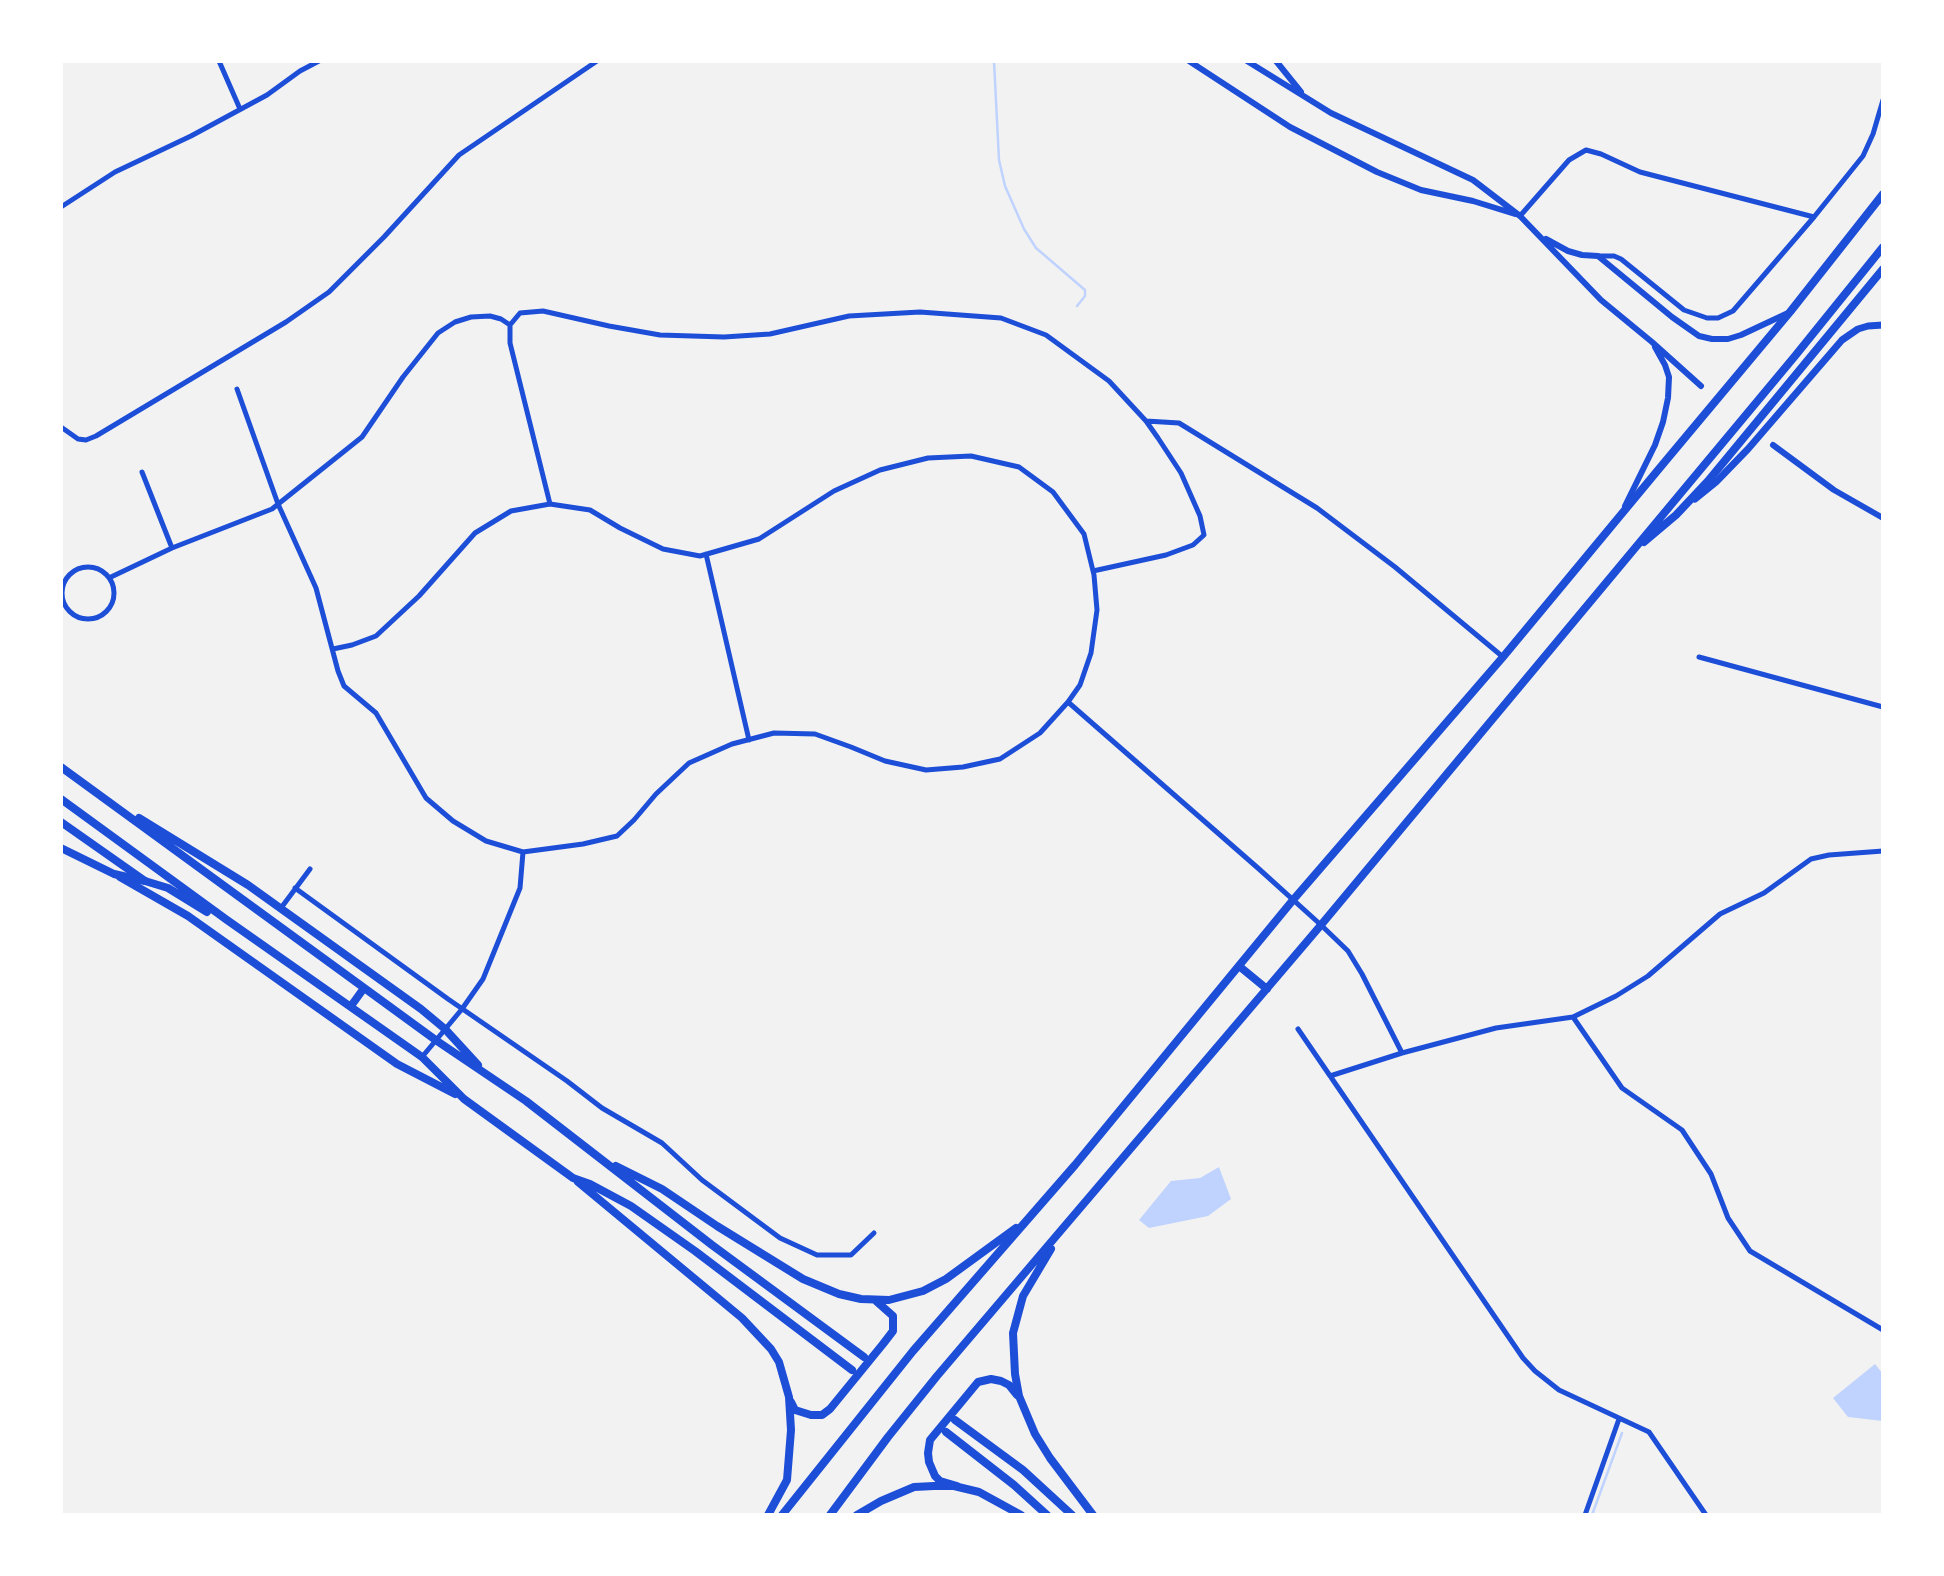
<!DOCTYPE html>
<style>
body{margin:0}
#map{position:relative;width:1944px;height:1576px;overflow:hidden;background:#f2f2f2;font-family:Literata,serif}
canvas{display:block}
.frame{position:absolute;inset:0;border:63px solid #fff;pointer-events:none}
</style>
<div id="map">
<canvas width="1944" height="1576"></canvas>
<div class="frame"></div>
</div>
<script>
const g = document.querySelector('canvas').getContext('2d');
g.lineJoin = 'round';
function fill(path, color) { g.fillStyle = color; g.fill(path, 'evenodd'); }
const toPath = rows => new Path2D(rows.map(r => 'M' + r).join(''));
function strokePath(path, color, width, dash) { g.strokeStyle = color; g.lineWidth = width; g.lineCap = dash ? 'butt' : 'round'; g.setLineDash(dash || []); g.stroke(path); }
fill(toPath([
 [1219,1167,1231,1199,1208,1216,1149,1228,1139,1220,1171,1181,1200,1178],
 [1875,1364,1883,1374,1883,1421,1848,1417,1833,1398]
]), '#bfd3fe');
strokePath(toPath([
 [994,61,999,160,1005,186,1024,229,1036,248,1085,290,1085,296,1077,306],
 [1592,1515,1622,1433]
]), '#bfd3fe', 2.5);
strokePath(toPath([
 [219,61,240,109],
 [61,207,115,172,191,136,267,95,300,71,319,61],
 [1520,216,1569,160,1586,150,1601,154,1640,172,1814,217],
 [1598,256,1614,256,1621,259,1684,310,1707,318,1718,318,1733,311,1814,217,1863,156,1873,134,1883,100],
 [237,389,278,504,316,588,338,671,344,686,376,713,426,798,453,821,486,841,523,852,583,844,617,836,634,820,656,794,689,763,732,744,774,733,815,734,851,747,885,761,926,770,963,767,1000,759,1040,733,1068,702,1080,685,1091,653,1097,610,1094,575,1084,534,1053,492,1019,467,971,456,928,458,880,470,834,491,759,539,700,556,663,549,620,528,590,510,550,504,511,511,475,533,419,596,376,636,352,645,333,649],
 [1146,421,1179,423,1317,508,1395,567,1503,657],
 [61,427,78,439,86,440,96,436,286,322,329,292,384,237,459,155,597,61],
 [142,472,172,548],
 [550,504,510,343,510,325,520,313,543,311,609,326,660,335,724,337,770,334,849,316,920,312,1001,318,1046,335,1109,381,1146,421,1158,438,1181,473,1200,516,1204,535,1193,545,1166,555,1093,571],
 [706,554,749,740],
 '62 593a26 26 0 1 1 52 0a26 26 0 1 1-52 0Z',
 [111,577,172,548,272,509,362,437,403,377,438,333,455,322,471,317,490,316,501,319,510,325],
 [1699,657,1883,707],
 [1068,702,1259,869,1321,925,1348,951,1362,974,1402,1053],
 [295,888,448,999,567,1081,602,1108,662,1143,702,1180,780,1238,817,1255,851,1255,874,1233],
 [281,908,310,869],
 [1573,1017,1622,1088,1682,1130,1711,1174,1728,1218,1750,1251,1883,1330],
 [1298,1029,1523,1358,1535,1371,1559,1390,1649,1432,1706,1515],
 [422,1057,462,1009,483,979,520,888,523,852],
 [1330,1076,1402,1053,1496,1028,1573,1017,1616,996,1648,976,1720,914,1764,893,1811,859,1829,855,1883,851],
 [1585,1515,1619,1419]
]), '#1d4ed8', 5);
strokePath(toPath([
 [1189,61,1290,127,1377,172,1421,190,1473,201,1515,214],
 [1247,61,1331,113,1473,180,1520,216,1601,300,1652,342,1701,386],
 [1276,61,1301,92],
 [1546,239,1568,251,1582,255,1598,256,1672,317,1699,336,1712,339,1728,339,1741,335,1788,313],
 [1773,445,1834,490,1883,518],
 [1625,506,1655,445,1663,422,1668,398,1669,377,1665,365,1655,347]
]), '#1d4ed8', 6);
strokePath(toPath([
 [1695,499,1716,482,1748,449,1842,340,1858,329,1868,326,1883,325]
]), '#1d4ed8', 7);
strokePath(toPath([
 [1644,542,1676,515,1708,481,1883,269],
 [61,767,437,1041,526,1101,712,1245,864,1357],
 [61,799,227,920,422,1057,464,1099,573,1178,590,1184,631,1206,695,1251,852,1370],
 [139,818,248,885,421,1009,445,1029,478,1065],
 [61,822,145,881,168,888,207,912],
 [120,877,188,916,397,1064,455,1094],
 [1239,966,1267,989],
 [351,1006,364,988],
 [616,1166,662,1189,717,1226,803,1279,839,1294,861,1299,889,1300,923,1291,946,1279,1016,1228],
 [578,1182,742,1318,771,1349,779,1362,789,1397,791,1430,787,1480,768,1515],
 [1051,1249,1023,1296,1013,1333,1015,1374,1019,1396,1035,1434,1050,1458,1093,1515],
 [791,1402,795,1410,811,1415,822,1415,830,1409,883,1344,893,1331,893,1316,875,1300],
 [955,1420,1023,1470,1072,1515],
 [946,1432,1014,1485,1047,1515],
 [957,1486,940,1481,935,1476,929,1462,928,1453,930,1440,978,1382,991,1379,1001,1381,1009,1385,1017,1395],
 [782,1515,913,1351,1075,1165,1293,900,1503,657,1663,464,1790,312,1883,194],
 [830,1515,888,1437,937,1376,1321,925,1795,356,1883,247],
 [857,1515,881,1501,914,1487,934,1486,954,1486,979,1492,1021,1515]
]), '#1d4ed8', 8);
strokePath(toPath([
 [61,848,114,874,145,881]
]), '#1d4ed8', 8);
</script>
